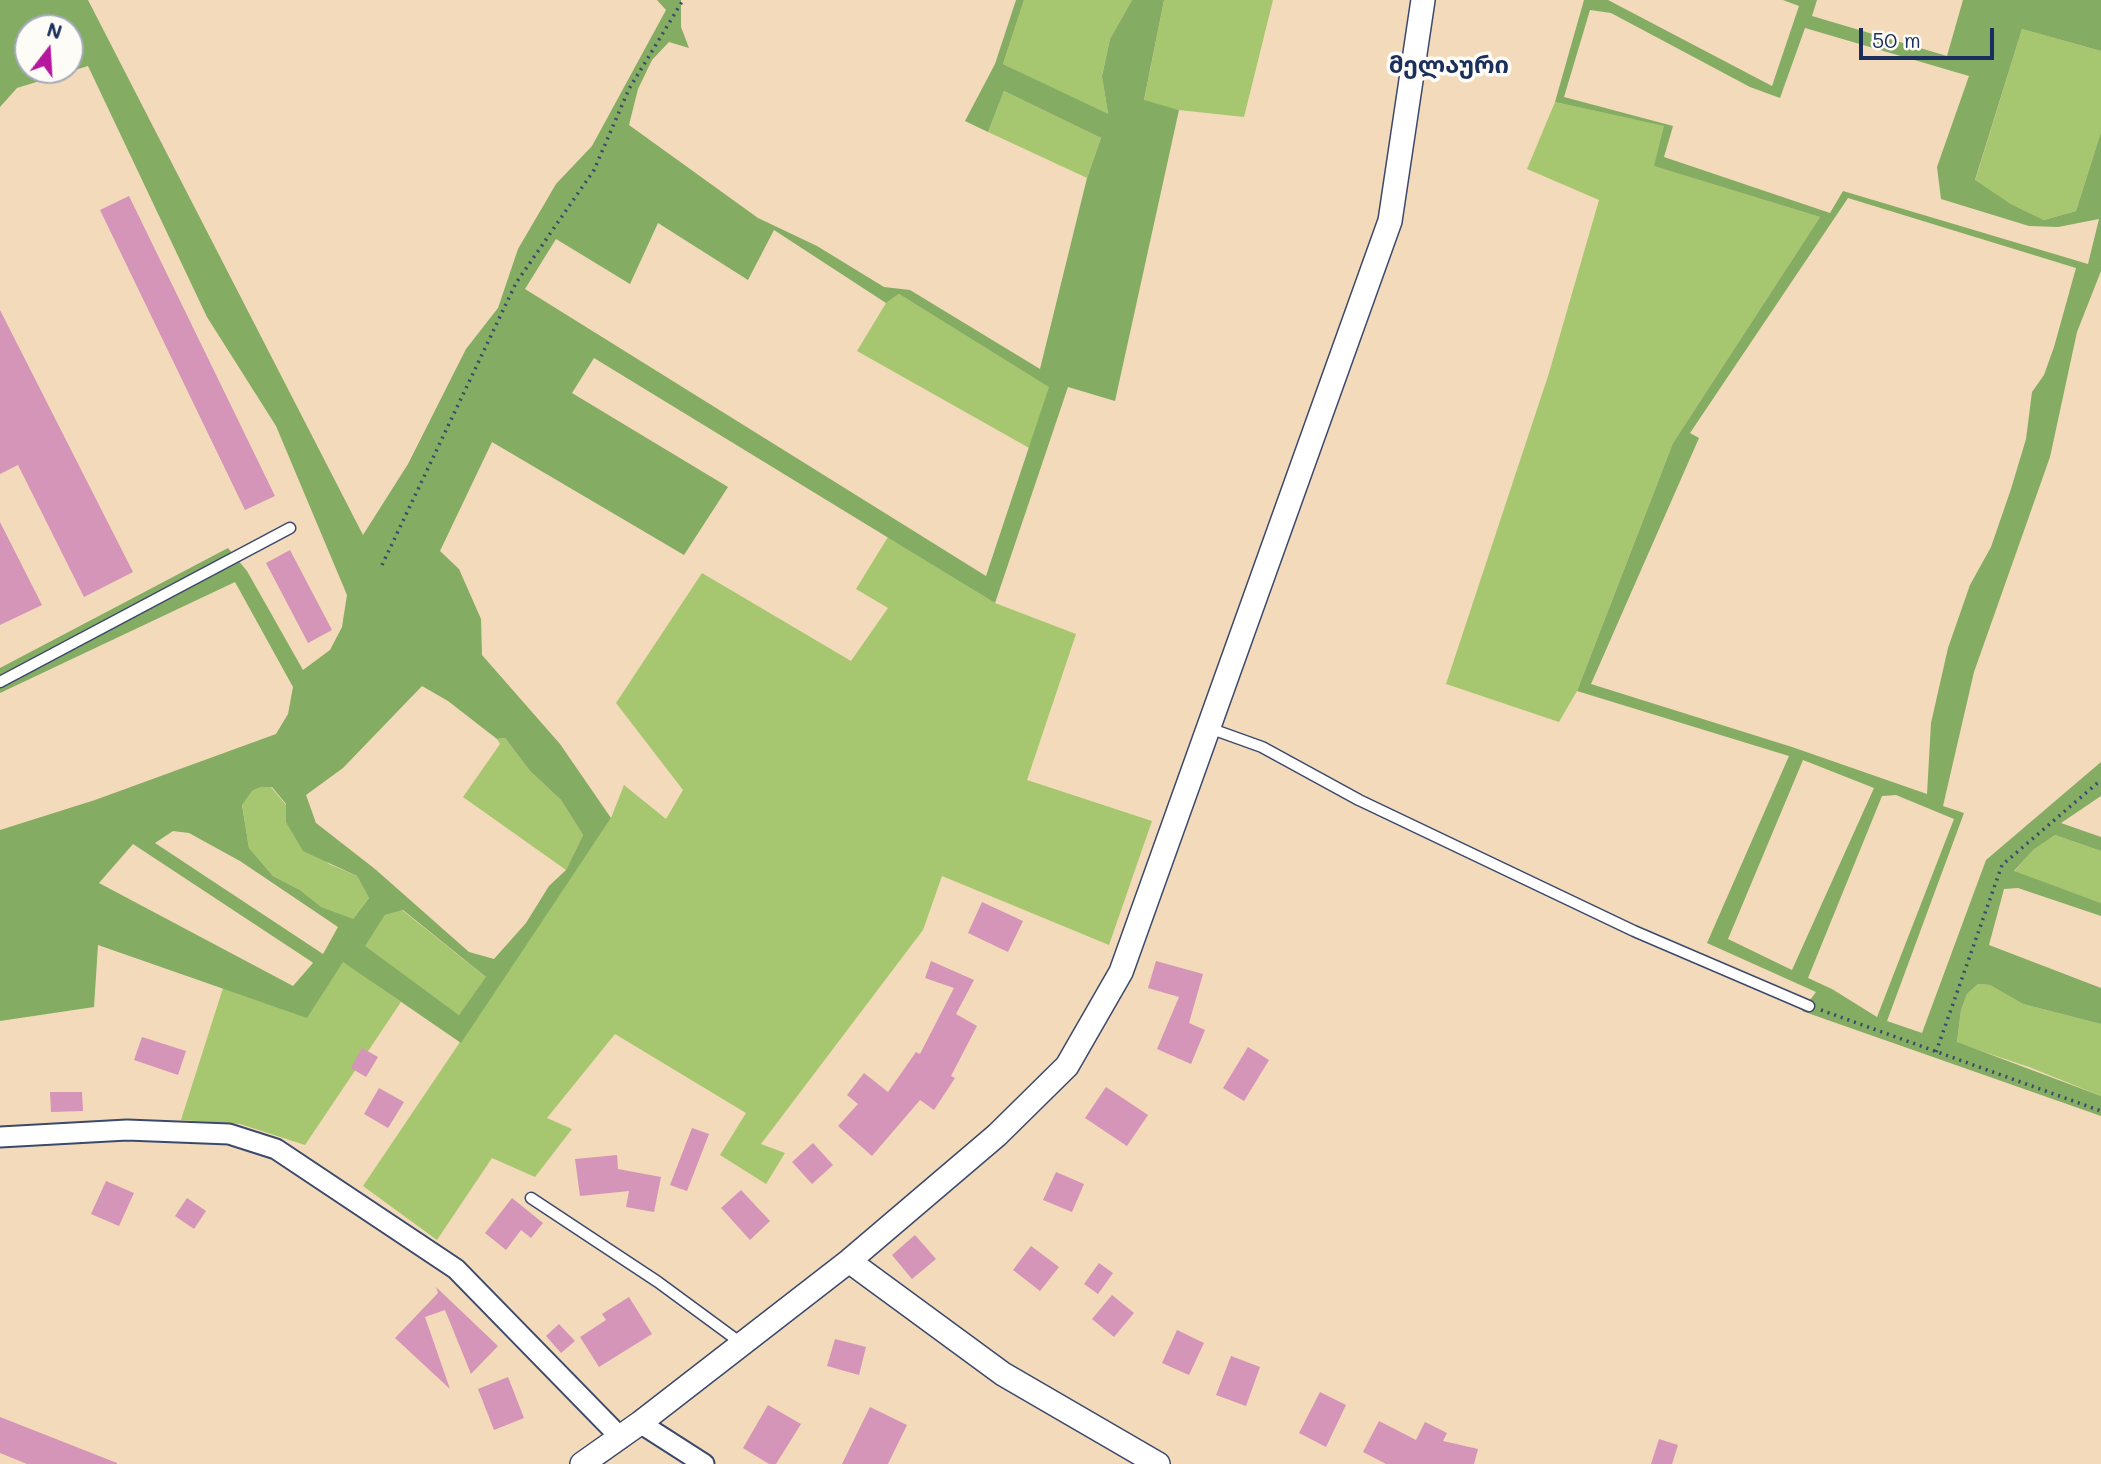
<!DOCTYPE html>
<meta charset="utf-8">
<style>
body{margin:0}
#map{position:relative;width:2101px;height:1464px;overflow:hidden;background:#f2daba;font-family:Mali,sans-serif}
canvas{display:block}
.north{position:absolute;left:14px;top:14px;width:70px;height:70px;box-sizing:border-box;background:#fdfcf7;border:2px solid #a3aaba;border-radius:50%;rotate:17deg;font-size:19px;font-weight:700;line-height:28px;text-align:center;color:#1b2f5e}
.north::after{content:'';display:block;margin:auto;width:24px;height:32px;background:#b5179e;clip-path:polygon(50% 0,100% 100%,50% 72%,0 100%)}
.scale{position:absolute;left:1859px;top:28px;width:135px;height:32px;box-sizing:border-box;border:4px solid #1b2f5e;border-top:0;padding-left:9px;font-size:21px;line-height:24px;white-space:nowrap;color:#1b2f5e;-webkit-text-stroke:5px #fdfcf7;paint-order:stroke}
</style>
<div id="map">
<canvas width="2101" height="1464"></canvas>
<div class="north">N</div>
<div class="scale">50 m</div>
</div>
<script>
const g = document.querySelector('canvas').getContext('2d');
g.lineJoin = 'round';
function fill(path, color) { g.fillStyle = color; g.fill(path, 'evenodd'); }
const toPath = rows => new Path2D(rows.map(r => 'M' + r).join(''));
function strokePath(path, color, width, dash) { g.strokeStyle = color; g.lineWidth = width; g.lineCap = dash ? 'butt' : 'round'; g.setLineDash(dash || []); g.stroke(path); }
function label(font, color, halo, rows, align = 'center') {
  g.font = font + ' Mali,"Noto Sans Georgian",sans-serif'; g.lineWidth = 7; g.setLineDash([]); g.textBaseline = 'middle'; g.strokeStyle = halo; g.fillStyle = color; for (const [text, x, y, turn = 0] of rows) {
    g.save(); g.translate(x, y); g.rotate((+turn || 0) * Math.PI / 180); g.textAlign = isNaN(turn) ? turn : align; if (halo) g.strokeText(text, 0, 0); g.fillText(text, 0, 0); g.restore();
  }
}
fill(toPath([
 [1024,0,1132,0,1110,39,1102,75,1108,115,1003,64],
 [1164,0,1273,0,1244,117,1179,110,1144,101],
 [2022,29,2101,51,2101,132,2076,211,2044,220,2011,204,1975,181],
 [1004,91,1101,138,1087,178,988,132],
 [1555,102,1665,126,1655,166,1820,217,1673,443,1577,691,1559,722,1446,684,1549,373,1599,200,1527,169],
 [899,294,1050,387,1031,449,857,351,886,303],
 [888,537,995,603,1076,634,1027,780,1152,821,1109,945,942,876,923,930,761,1144,785,1153,766,1184,720,1155,746,1113,615,1034,547,1118,572,1129,535,1177,492,1158,437,1240,363,1186,611,818,624,785,666,819,683,790,616,703,702,573,851,661,888,608,856,589],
 [505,738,530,771,561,800,583,835,566,870,463,797,500,744,497,739],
 [261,787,271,787,286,805,286,822,329,864,357,876,369,898,352,920,320,907,300,890,273,876,249,848,242,804,252,791],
 [2055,835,2101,851,2101,903,2014,872,2034,848],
 [402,910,487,978,459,1015,364,946,385,915],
 [343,961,401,1002,305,1145,240,1124,181,1120,223,988,307,1017],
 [1978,984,1990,985,2023,1004,2101,1024,2101,1096,2029,1067,1957,1043,1961,1010,1967,994]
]), '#a6c76f');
fill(toPath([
 [0,0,88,0,363,535,408,464,466,349,498,308,518,249,556,184,592,146,666,10,657,0,681,0,681,27,689,48,669,42,652,60,638,89,629,125,758,218,817,246,884,287,910,290,1040,369,1087,178,1101,138,1004,91,988,132,965,121,995,64,1016,0,1024,0,1003,64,1108,114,1102,76,1110,39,1132,0,1164,0,1144,100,1179,110,1115,401,1068,387,995,603,594,358,572,393,728,487,684,555,492,442,440,551,459,569,481,619,482,655,560,744,611,818,461,1043,343,962,307,1018,98,945,94,1007,0,1021,0,830,95,800,276,734,288,714,293,687,235,582,0,693,0,668,228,548,247,571,303,670,330,650,342,627,347,595,276,426,207,317,88,66,17,88,0,107],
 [28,28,70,28,70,70,28,70],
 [658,223,748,280,774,230,886,303,899,294,1049,387,986,576,525,289,556,239,630,284],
 [422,686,448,701,497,739,505,738,530,771,561,800,583,835,566,870,549,886,526,923,494,959,469,952,375,869,316,823,306,795,343,768],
 [261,787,272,787,286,804,286,822,303,851,357,876,369,898,353,919,321,907,300,890,273,876,249,848,242,805,252,791],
 [173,831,189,833,240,861,338,927,323,954,155,843],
 [133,844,312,962,313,963,293,986,99,883],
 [403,910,486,977,459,1015,365,946,385,915],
 [1584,0,1608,0,1772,86,1799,6,1783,0,1817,0,1812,16,1947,56,1963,0,2101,0,2101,51,2022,29,1975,180,2011,204,2044,220,2076,211,2101,132,2101,271,2077,332,2050,457,1974,672,1943,806,1964,813,1887,1021,1922,1033,1986,860,2101,762,2101,796,2061,823,2101,837,2101,851,2055,835,2034,849,2014,871,2101,903,2101,916,2018,888,2004,889,1989,945,2101,988,2101,1024,2023,1004,1990,985,1978,984,1967,994,1961,1010,1957,1042,2101,1096,2101,1116,1802,1011,1816,992,1707,943,1789,756,1577,691,1673,443,1820,217,1654,166,1664,126,1555,102],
 [1590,10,1611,13,1750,87,1780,98,1805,28,1969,76,1937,167,1941,199,2029,226,2058,227,2099,219,2088,264,1843,191,1830,213,1664,157,1673,126,1564,97],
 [1848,198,2076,268,2054,347,2044,375,2032,392,2026,439,2011,489,1991,547,1970,585,1948,648,1931,723,1927,794,1792,747,1591,684,1699,438,1690,433],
 [1803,760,1874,788,1792,970,1728,939],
 [1896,795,1954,819,1877,1017,1832,989,1808,978,1882,796]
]), '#84ac62');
fill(toPath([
 [129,196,275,496,245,510,100,210],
 [0,310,133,572,84,597,18,465,0,474],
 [0,522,42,605,0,625],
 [290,550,332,630,308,643,266,563],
 [982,902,1023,921,1008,952,968,933],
 [931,961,974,980,956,1014,977,1026,951,1076,955,1078,934,1110,920,1100,872,1156,838,1126,858,1104,847,1095,864,1073,888,1092,916,1052,920,1054,954,988,925,978],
 [1156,961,1203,974,1189,1023,1205,1030,1191,1064,1157,1049,1179,997,1148,988],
 [142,1037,186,1051,178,1075,134,1060],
 [1248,1047,1269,1060,1244,1101,1223,1088],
 [362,1048,378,1057,366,1077,351,1068],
 [1106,1087,1148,1115,1127,1146,1085,1118],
 [379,1088,404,1102,388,1128,364,1114],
 [50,1092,82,1092,83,1111,51,1112],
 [692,1128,709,1134,687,1191,670,1185],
 [813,1143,833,1165,812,1184,792,1162],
 [617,1155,618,1169,661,1177,654,1212,626,1207,629,1191,580,1196,575,1159],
 [1056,1172,1084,1184,1072,1212,1043,1200],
 [106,1181,134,1193,119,1226,91,1214],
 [741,1190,770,1221,750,1240,721,1208],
 [187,1198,206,1211,194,1229,175,1216],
 [512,1198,543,1223,531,1238,521,1230,506,1250,485,1233],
 [915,1235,936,1259,912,1279,892,1255],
 [1031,1246,1059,1267,1040,1291,1013,1270],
 [1099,1263,1113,1273,1098,1294,1084,1284],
 [436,1287,498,1346,471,1374,445,1310,425,1317,450,1389,395,1338,438,1293],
 [1112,1295,1134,1313,1114,1337,1092,1319],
 [629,1297,652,1334,599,1367,580,1337,606,1320,602,1314],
 [559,1324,575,1341,561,1353,546,1336],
 [1177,1330,1204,1343,1189,1375,1162,1363],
 [835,1339,866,1347,859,1375,827,1366],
 [1231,1356,1260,1367,1246,1406,1216,1395],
 [508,1377,524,1418,494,1430,478,1389],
 [1320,1392,1346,1405,1326,1447,1299,1433],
 [768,1405,801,1424,776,1464,769,1464,743,1448],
 [870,1407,907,1425,888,1464,842,1464],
 [0,1417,117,1463,117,1464,27,1464,0,1453],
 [1379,1421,1416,1440,1425,1422,1447,1433,1443,1441,1478,1449,1474,1464,1386,1464,1363,1452],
 [1659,1439,1678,1445,1672,1464,1651,1464]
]), '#d495b8');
const service = toPath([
 [0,682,290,528],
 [1209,728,1262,747,1359,800,1634,931,1809,1006],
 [531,1198,658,1282,741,1343]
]);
const minor = toPath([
 [0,1137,127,1130,229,1134,276,1149,456,1269,621,1438],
 [640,1423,704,1464]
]);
const tertiary = toPath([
 [849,1261,1003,1374,1158,1464],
 [582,1464,640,1423,849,1261,997,1135,1067,1066,1121,972,1390,221,1423,0]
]);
strokePath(service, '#3b496c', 13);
strokePath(minor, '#3b496c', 23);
strokePath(tertiary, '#3b496c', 26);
strokePath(toPath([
 [382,565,516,283,594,170,629,89,683,0],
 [1821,1010,2101,1111],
 [1936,1052,2002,865,2101,780]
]), '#3b496c', 3.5, [2, 5]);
strokePath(service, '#fff', 10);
strokePath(minor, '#fff', 19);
strokePath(tertiary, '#fff', 23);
label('bold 24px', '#1b2f5e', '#fdfcf7', [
 ["მელაური",1449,66]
]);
</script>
